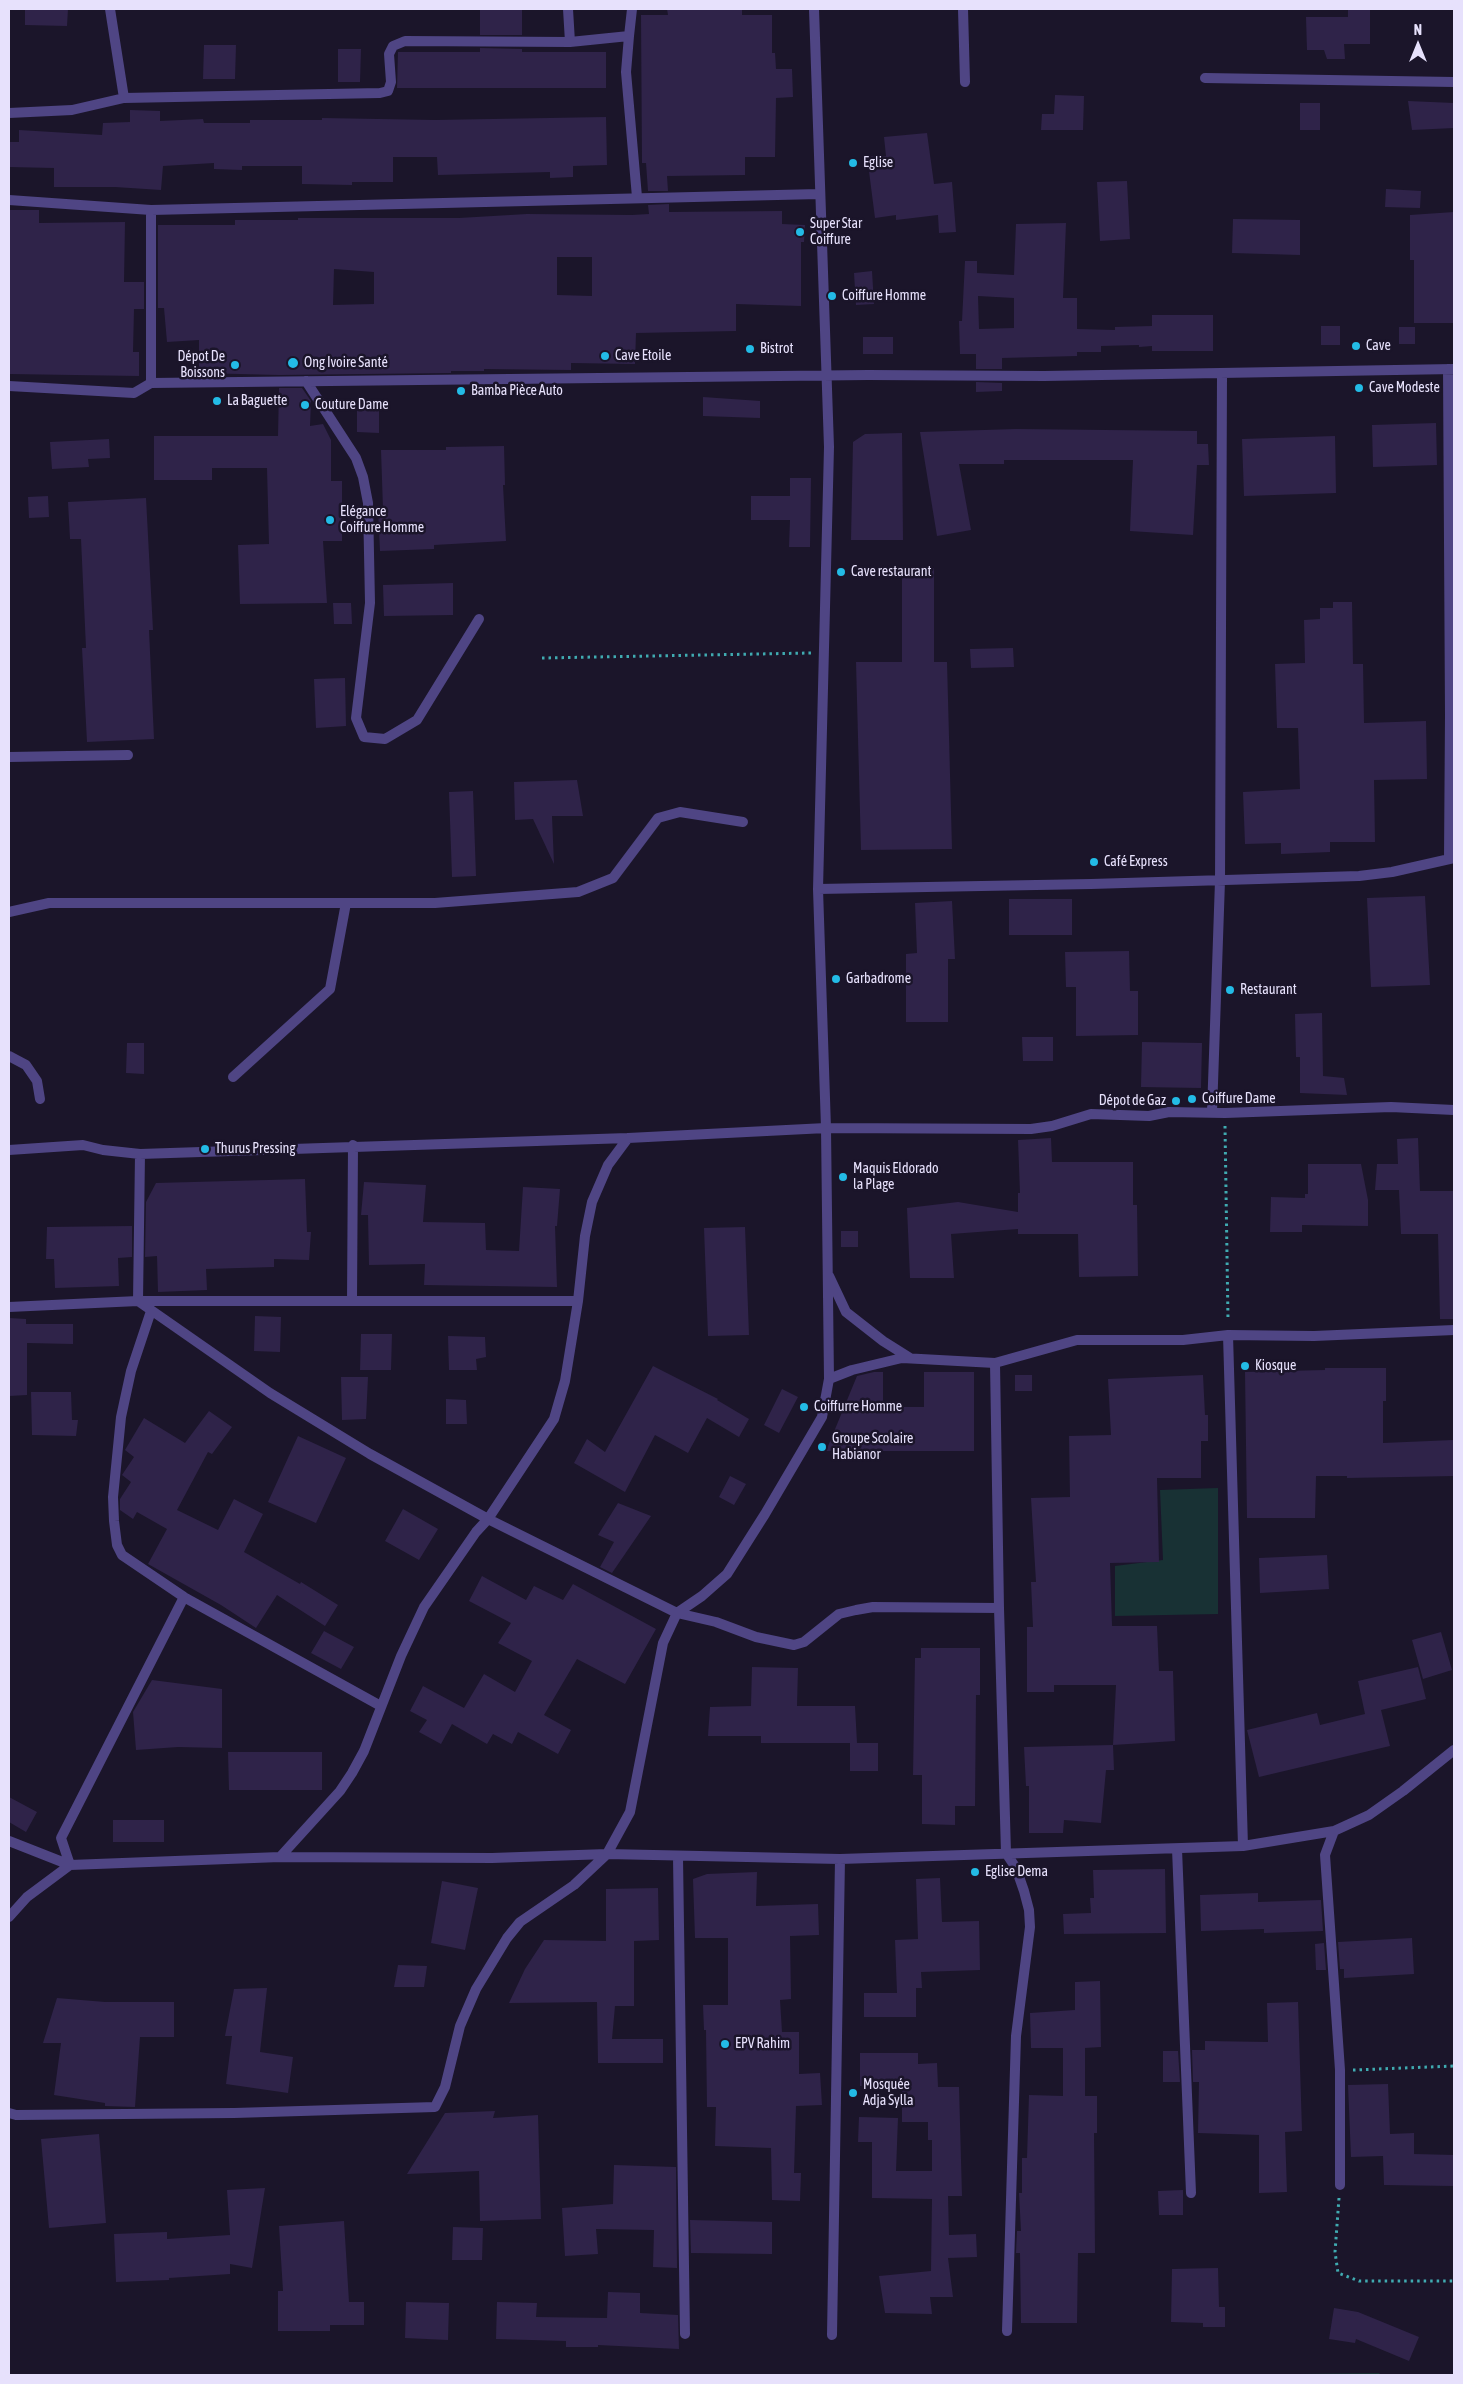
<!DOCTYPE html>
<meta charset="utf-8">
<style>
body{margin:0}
#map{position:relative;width:1463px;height:2384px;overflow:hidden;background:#1b152a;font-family:"Asap Condensed",sans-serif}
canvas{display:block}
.frame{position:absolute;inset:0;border:10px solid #e7e1fc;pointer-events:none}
.north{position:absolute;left:1393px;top:20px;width:50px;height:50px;-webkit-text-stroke:4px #1b152a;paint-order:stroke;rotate:0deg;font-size:14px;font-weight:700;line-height:20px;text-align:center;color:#e7e1fc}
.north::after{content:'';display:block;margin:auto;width:18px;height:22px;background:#e7e1fc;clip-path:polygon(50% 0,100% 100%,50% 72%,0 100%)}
</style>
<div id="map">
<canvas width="1463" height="2384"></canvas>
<div class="frame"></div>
<div class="north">N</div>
</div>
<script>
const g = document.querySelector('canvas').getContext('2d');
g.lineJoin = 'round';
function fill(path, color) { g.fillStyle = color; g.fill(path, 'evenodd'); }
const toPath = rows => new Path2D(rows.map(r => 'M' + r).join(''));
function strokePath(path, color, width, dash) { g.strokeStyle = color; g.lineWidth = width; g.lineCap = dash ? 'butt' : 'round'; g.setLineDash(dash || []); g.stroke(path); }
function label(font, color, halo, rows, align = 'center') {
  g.font = font + ' "Asap Condensed",sans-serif'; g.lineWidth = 5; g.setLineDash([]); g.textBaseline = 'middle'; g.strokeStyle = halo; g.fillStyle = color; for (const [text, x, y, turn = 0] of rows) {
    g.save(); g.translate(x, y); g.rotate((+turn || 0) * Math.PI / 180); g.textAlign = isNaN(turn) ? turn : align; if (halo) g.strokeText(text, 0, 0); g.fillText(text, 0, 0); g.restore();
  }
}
fill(toPath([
 [1218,1488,1218,1614,1115,1616,1115,1566,1163,1560,1160,1490],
 [1379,2373,1381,2375,1220,2375]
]), '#183134');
fill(toPath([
 [25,9,68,9,67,26,25,25],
 [480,9,522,9,522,35,480,35],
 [667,9,742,9,742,15,772,15,772,53,775,53,776,69,792,69,793,97,776,98,775,157,745,157,745,175,667,176,668,191,648,191,646,163,642,163,641,15,668,15],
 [1348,9,1370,9,1370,44,1344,44,1345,59,1327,59,1324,50,1307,50,1306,17,1348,17],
 [204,45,236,45,235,79,203,79],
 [480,48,522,49,522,52,606,52,606,88,397,88,398,52,480,52],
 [338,49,361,49,360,82,338,82],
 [1055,95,1084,96,1083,130,1041,130,1042,114,1054,114],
 [1408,101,1454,103,1454,128,1412,130],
 [1300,103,1320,103,1320,130,1300,130],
 [130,110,160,111,160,121,203,119,204,123,250,123,250,120,322,120,322,118,435,120,606,117,607,165,573,166,573,177,550,178,550,172,438,175,437,157,393,157,393,182,352,182,352,185,302,184,302,166,242,166,242,170,214,169,214,163,163,166,161,190,115,187,54,187,54,168,9,167,9,142,19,142,19,130,102,135,103,123,130,122],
 [927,133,934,184,952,182,956,232,939,233,938,215,896,220,896,215,875,218,867,156,886,156,884,137],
 [1127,181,1130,239,1100,241,1097,182],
 [1386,189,1421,191,1420,208,1385,207],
 [669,204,669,212,782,211,782,224,805,225,804,242,801,242,801,306,736,304,736,331,636,333,635,364,571,363,571,370,484,369,484,371,451,371,451,373,279,375,199,373,199,340,167,342,164,308,158,308,158,225,235,225,235,220,298,220,298,218,459,218,527,214,632,215,649,214,648,205],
 [557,257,592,257,592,296,557,295],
 [334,269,374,272,374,304,333,305],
 [9,210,39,210,39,223,125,222,124,282,144,282,144,309,134,309,133,352,139,352,139,376,9,374],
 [1454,212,1454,323,1414,323,1414,260,1410,260,1410,215],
 [1233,219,1300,220,1300,255,1232,253],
 [1066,223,1063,298,1077,298,1077,329,1115,330,1115,327,1152,326,1152,315,1213,315,1213,351,1152,351,1152,346,1139,347,1139,345,1101,346,1101,352,1077,352,1077,356,1002,358,1002,369,976,369,976,354,960,354,959,321,962,321,965,261,977,261,977,273,1014,275,1016,224],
 [978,296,1014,298,1014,328,979,329],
 [872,271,874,304,856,305,854,273],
 [1321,326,1340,326,1340,345,1321,345],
 [1399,327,1415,327,1415,344,1399,344],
 [863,337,893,337,893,354,863,354],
 [976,382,1002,383,1002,391,976,392],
 [279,388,302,388,311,401,310,426,323,424,331,440,331,481,342,481,342,541,323,541,327,603,240,604,238,545,269,544,267,468,212,468,212,480,154,480,154,436,278,436],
 [703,397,760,401,760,418,703,416],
 [357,407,379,408,379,433,357,432],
 [1436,423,1437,465,1373,467,1372,425],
 [1016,429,1197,431,1197,444,1208,444,1209,465,1197,465,1193,535,1130,531,1133,460,1004,460,1004,464,959,464,971,530,937,536,920,432],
 [902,433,903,540,851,540,853,442,865,434],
 [1335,436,1336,493,1244,496,1242,439],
 [109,439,110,458,88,459,89,467,52,469,50,442],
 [504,446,505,485,503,485,506,541,434,545,434,549,380,551,378,510,383,509,381,450,446,450,446,447],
 [790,478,811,478,810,547,789,547,790,520,751,520,751,496,790,496],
 [48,496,49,517,29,518,28,497],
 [146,498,153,630,149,630,154,739,87,742,82,648,86,648,81,539,70,539,68,502],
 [902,568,934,568,934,662,947,662,952,849,861,850,856,662,902,662],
 [453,583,453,615,384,616,383,585],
 [1333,602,1352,602,1353,664,1363,664,1364,723,1426,721,1427,779,1374,780,1375,842,1330,842,1330,852,1281,854,1281,843,1245,844,1243,792,1300,789,1298,728,1277,728,1275,664,1305,663,1304,620,1320,619,1320,608,1333,608],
 [333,603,351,603,352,624,334,624],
 [1013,648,1014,667,971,668,970,649],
 [345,678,346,726,316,728,314,679],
 [577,780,583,816,552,816,554,864,533,819,515,820,514,782],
 [473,791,476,876,452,877,449,792],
 [1425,896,1430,985,1371,987,1367,898],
 [1009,899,1072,899,1072,935,1009,935],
 [952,901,955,959,948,959,948,1022,906,1022,906,954,917,953,915,903],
 [1129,951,1130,991,1138,991,1138,1035,1076,1036,1076,987,1066,987,1065,952],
 [1322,1013,1323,1076,1344,1078,1347,1095,1300,1093,1300,1057,1296,1057,1295,1014],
 [1022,1037,1053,1037,1053,1061,1023,1061],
 [1142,1042,1202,1043,1201,1088,1141,1087],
 [127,1043,144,1043,144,1074,126,1073],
 [1051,1138,1052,1162,1133,1162,1133,1205,1137,1205,1138,1276,1079,1277,1078,1234,1018,1234,1018,1229,951,1234,954,1278,910,1278,907,1208,958,1202,1018,1212,1018,1193,1020,1193,1018,1140],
 [1418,1138,1420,1191,1454,1191,1454,1319,1440,1319,1438,1234,1401,1234,1399,1190,1375,1190,1377,1164,1398,1164,1397,1139],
 [1308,1164,1361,1164,1368,1200,1368,1226,1302,1225,1302,1232,1270,1232,1271,1197,1305,1198,1305,1194,1308,1194],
 [305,1179,307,1232,311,1232,309,1260,274,1259,274,1267,206,1269,207,1290,158,1292,157,1256,145,1257,146,1202,156,1183],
 [364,1182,426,1185,423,1222,485,1223,486,1250,519,1251,523,1187,560,1189,557,1226,555,1226,557,1287,424,1285,425,1264,369,1265,368,1215,361,1215],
 [132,1226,132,1257,118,1258,119,1286,55,1288,54,1259,46,1259,47,1227],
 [745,1227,749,1335,708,1336,704,1228],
 [841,1231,858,1231,858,1247,841,1247],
 [255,1316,281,1317,280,1352,254,1351],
 [9,1318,26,1319,26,1324,73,1324,73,1344,27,1343,27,1395,9,1396],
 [361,1334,392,1334,391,1370,360,1370],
 [448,1336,485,1337,486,1357,476,1359,477,1370,449,1370],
 [653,1366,718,1399,717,1400,749,1419,739,1437,707,1418,688,1453,655,1435,625,1492,574,1463,587,1439,605,1452],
 [1325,1368,1386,1368,1386,1401,1383,1401,1383,1443,1453,1440,1454,1476,1347,1478,1347,1476,1316,1476,1315,1518,1247,1518,1245,1372,1325,1370],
 [874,1372,883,1372,883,1407,924,1407,924,1372,974,1372,974,1451,826,1451,857,1376],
 [1015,1375,1032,1375,1032,1391,1015,1391],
 [1203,1375,1205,1415,1208,1415,1208,1441,1201,1441,1201,1478,1157,1478,1159,1562,1110,1563,1112,1626,1157,1626,1159,1671,1173,1671,1175,1741,1113,1745,1116,1685,1054,1685,1054,1692,1027,1692,1027,1627,1033,1627,1031,1582,1036,1582,1031,1498,1070,1497,1069,1436,1111,1435,1108,1379],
 [341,1377,368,1377,366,1419,342,1420],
 [782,1389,798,1397,779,1433,764,1425],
 [31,1392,71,1392,72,1420,78,1420,76,1436,32,1435],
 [446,1399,466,1400,467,1424,446,1424],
 [209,1411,232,1427,212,1454,208,1452,177,1510,218,1530,234,1499,263,1514,244,1552,300,1584,301,1582,338,1605,325,1626,277,1595,256,1628,221,1605,148,1564,167,1529,137,1512,133,1519,120,1510,120,1499,131,1482,122,1475,134,1457,125,1450,144,1418,185,1443],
 [298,1436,346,1458,316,1523,268,1502],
 [730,1476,746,1484,734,1505,719,1497],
 [618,1503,651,1516,612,1573,600,1567,614,1542,598,1535],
 [403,1509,438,1529,419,1560,385,1541],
 [1327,1555,1329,1589,1260,1593,1259,1558],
 [482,1576,526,1600,534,1586,563,1600,573,1584,656,1629,625,1684,577,1659,544,1715,571,1730,558,1754,518,1732,512,1744,493,1734,487,1744,452,1724,441,1744,419,1732,427,1720,410,1711,423,1686,464,1708,484,1674,515,1692,532,1661,498,1643,511,1623,469,1601],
 [324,1631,354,1647,341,1669,311,1653],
 [1441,1632,1452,1670,1423,1679,1412,1640],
 [921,1648,980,1648,980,1695,976,1695,975,1806,955,1806,955,1825,922,1824,922,1775,913,1775,915,1658,921,1658],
 [752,1667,798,1668,797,1706,855,1706,857,1743,878,1743,878,1771,850,1771,850,1743,761,1743,761,1736,708,1736,710,1707,751,1706],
 [1418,1667,1426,1699,1381,1710,1390,1746,1259,1777,1247,1730,1317,1713,1320,1725,1365,1714,1358,1681],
 [152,1680,222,1689,222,1748,178,1747,136,1750,133,1712],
 [1113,1745,1114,1770,1106,1770,1101,1823,1064,1820,1063,1833,1029,1833,1029,1786,1026,1786,1024,1747],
 [228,1752,322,1752,322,1790,229,1790],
 [9,1797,37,1812,26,1832,9,1822],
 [113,1820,164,1820,164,1842,113,1842],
 [1165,1869,1166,1933,1064,1934,1063,1914,1091,1913,1090,1898,1094,1898,1093,1870],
 [757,1872,756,1906,818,1904,819,1935,790,1936,791,1999,780,2000,782,2032,799,2032,799,2074,820,2073,822,2105,796,2106,794,2173,801,2173,800,2201,772,2200,771,2148,715,2146,716,2107,707,2107,706,2030,704,2030,703,2005,728,2005,728,1938,695,1938,693,1879,707,1874],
 [940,1878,942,1922,979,1921,980,1970,921,1972,922,1988,916,1988,916,2017,864,2017,864,1993,897,1993,895,1940,918,1939,916,1879],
 [442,1881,478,1888,465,1950,431,1943],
 [658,1888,659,1940,634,1941,634,2006,615,2006,612,2039,663,2039,663,2063,598,2063,597,2002,509,2003,525,1969,544,1940,606,1941,606,1889],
 [1258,1893,1258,1902,1321,1900,1323,1931,1264,1933,1264,1929,1201,1931,1200,1895],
 [1412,1938,1414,1974,1344,1978,1344,1969,1340,1969,1338,1942],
 [1324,1943,1326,1970,1316,1970,1315,1944],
 [398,1965,427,1966,424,1987,394,1987],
 [1100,1981,1101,2047,1085,2048,1085,2096,1097,2096,1097,2133,1094,2133,1095,2253,1078,2253,1077,2323,1021,2323,1020,2253,1016,2253,1017,2231,1021,2231,1019,2193,1022,2193,1022,2158,1027,2158,1029,2095,1063,2096,1063,2048,1031,2048,1030,2013,1075,2010,1075,1982],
 [267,1988,260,2052,293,2057,288,2093,226,2084,232,2036,225,2036,234,1989],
 [57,1998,105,2002,174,2002,174,2037,140,2037,135,2107,105,2106,105,2103,54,2095,61,2043,43,2043],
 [1298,2002,1302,2131,1285,2132,1287,2192,1259,2193,1259,2135,1198,2133,1199,2082,1193,2082,1192,2050,1205,2050,1205,2041,1268,2042,1267,2003],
 [1163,2051,1178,2051,1180,2082,1163,2082],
 [860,2053,918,2053,918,2064,937,2063,938,2087,959,2087,962,2196,948,2196,949,2235,976,2234,977,2257,948,2258,953,2297,930,2297,932,2314,885,2313,879,2276,931,2271,932,2199,872,2198,872,2142,858,2142,859,2117,898,2118,896,2171,932,2171,932,2140,928,2140,928,2122,902,2122,902,2085,860,2086],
 [1388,2084,1390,2134,1414,2133,1414,2154,1454,2155,1454,2186,1384,2185,1383,2156,1351,2157,1348,2085],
 [495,2111,493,2118,538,2115,541,2219,480,2221,479,2171,407,2174,445,2113],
 [99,2134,106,2223,49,2228,41,2139],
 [614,2165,676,2167,677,2268,653,2267,654,2230,596,2229,598,2254,565,2256,562,2208,613,2204],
 [265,2188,252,2268,230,2264,230,2274,169,2278,169,2280,116,2282,114,2234,167,2232,167,2239,230,2235,227,2190],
 [1183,2190,1183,2215,1159,2215,1158,2191],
 [690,2220,772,2222,772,2254,691,2253],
 [344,2221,349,2302,364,2302,364,2325,330,2325,330,2331,278,2331,278,2291,283,2291,279,2226],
 [453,2227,483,2228,482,2260,452,2260],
 [1218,2268,1219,2307,1225,2307,1225,2327,1203,2327,1203,2323,1171,2322,1172,2269],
 [608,2292,640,2293,640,2313,678,2315,679,2349,598,2345,598,2347,566,2347,566,2341,496,2339,497,2302,537,2303,536,2317,607,2318],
 [406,2302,449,2303,448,2340,405,2338],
 [1334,2308,1358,2312,1419,2337,1409,2361,1356,2339,1355,2343,1329,2339]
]), '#2f2349');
strokePath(toPath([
 [542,658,811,653],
 [1225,1126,1228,1320],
 [1353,2070,1454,2066],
 [1339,2198,1335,2252,1338,2273,1359,2281,1454,2281]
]), '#40abb1', 3, [2.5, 4]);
strokePath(toPath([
 [9,757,128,755],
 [9,912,49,903,435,903,578,892,613,878,658,818,680,812,743,822],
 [9,1056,26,1065,37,1081,40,1099],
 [233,1077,330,989,346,903]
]), '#4f4584', 10);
strokePath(toPath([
 [110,9,124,98],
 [568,9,570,42],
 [963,9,965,82],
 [629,36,632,9],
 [1205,78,1454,82],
 [9,113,72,110,124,98,380,93,388,91,391,82,389,54,393,46,405,41,570,42,629,36,626,72,637,197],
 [9,200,151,210,819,194],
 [151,210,151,383],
 [1448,369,1450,715,1449,858],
 [306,381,356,458,363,477,368,503,370,603,356,718,364,737,385,739,417,720,479,619],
 [9,386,134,393,151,383,868,375,1044,376,1454,369],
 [818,889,1091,884,1359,876,1392,872,1454,858],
 [1212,1112,1220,881,1222,374],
 [9,1150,83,1145,103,1150,140,1154,628,1138,826,1128,1031,1129,1052,1126,1091,1114,1149,1116,1169,1112,1225,1113,1391,1107,1454,1110],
 [140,1154,138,1301,270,1393,370,1454,488,1519,677,1613,716,1622,756,1637,794,1645,804,1642,839,1614,856,1610,873,1607,999,1608],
 [829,1276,846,1312,883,1341,910,1358],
 [352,1301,353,1145],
 [9,1307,138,1301,578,1301],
 [151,1311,131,1371,121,1417,113,1497,114,1521,117,1545,122,1555,184,1597,381,1706],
 [1228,1335,1243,1846],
 [995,1363,999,1608,1006,1853,1016,1868,1024,1891,1029,1910,1030,1927,1016,2036,1007,2331],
 [829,1379,852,1370,902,1358,995,1363,1077,1340,1183,1340,1228,1335,1314,1336,1454,1330],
 [1334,1831,1325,1855,1340,2070,1340,2185],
 [9,1841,70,1865,280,1857,492,1858,607,1854,840,1859,1243,1846,1334,1831,1369,1815,1403,1791,1454,1750],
 [1177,1849,1191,2193],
 [280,1857,340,1791,352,1773,364,1751,401,1656,424,1607,476,1532,488,1519,554,1419,565,1381,578,1301,585,1236,592,1202,608,1165,628,1138],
 [678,1857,685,2334],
 [70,1865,61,1838,184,1597],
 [9,1917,27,1897,70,1865],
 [9,2113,16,2115,234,2113,435,2107,445,2087,460,2026,476,1989,507,1938,520,1922,574,1885,607,1854,630,1812,663,1643,677,1613,702,1596,727,1574,765,1514,822,1417,829,1379,826,1128,818,889,829,447,814,9],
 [832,2335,840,1859]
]), '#4f4584', 10);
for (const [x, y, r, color] of [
 [853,163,5,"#23bbe6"],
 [800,232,5,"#23bbe6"],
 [832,296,5,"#23bbe6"],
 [1356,346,5,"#23bbe6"],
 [750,349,5,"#23bbe6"],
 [605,356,5,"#23bbe6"],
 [293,363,6,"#23bbe6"],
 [235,365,5,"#23bbe6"],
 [1359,388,5,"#23bbe6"],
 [461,391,5,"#23bbe6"],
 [217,401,5,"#23bbe6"],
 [305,405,5,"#23bbe6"],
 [330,520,5,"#23bbe6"],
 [841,572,5,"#23bbe6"],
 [1094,862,5,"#23bbe6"],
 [836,979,5,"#23bbe6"],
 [1230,990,5,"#23bbe6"],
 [1192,1099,5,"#23bbe6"],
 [1176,1101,5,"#23bbe6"],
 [205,1149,5,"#23bbe6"],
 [843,1177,5,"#23bbe6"],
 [1245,1366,5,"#23bbe6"],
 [804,1407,5,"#23bbe6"],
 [822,1447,5,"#23bbe6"],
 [975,1872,5,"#23bbe6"],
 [725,2044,5,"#23bbe6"],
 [853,2093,5,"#23bbe6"]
]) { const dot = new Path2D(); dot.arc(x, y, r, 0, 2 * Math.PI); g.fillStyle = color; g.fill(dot); strokePath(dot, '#1b152a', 2); }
label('14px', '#e7e1fc', '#1b152a', [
 ["Eglise",863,163],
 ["Super Star",810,224],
 ["Coiffure",810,240],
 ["Coiffure Homme",842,296],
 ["Cave",1366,346],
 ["Bistrot",760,349],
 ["Cave Etoile",615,356],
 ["Dépot De",225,357,"right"],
 ["Boissons",225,373,"right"],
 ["Ong Ivoire Santé",304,363],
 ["Cave Modeste",1369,388],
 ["Bamba Pièce Auto",471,391],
 ["La Baguette",227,401],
 ["Couture Dame",315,405],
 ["Elégance",340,512],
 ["Coiffure Homme",340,528],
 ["Cave restaurant",851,572],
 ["Café Express",1104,862],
 ["Garbadrome",846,979],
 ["Restaurant",1240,990],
 ["Coiffure Dame",1202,1099],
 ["Dépot de Gaz",1166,1101,"right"],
 ["Thurus Pressing",215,1149],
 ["Maquis Eldorado",853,1169],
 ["la Plage",853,1185],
 ["Kiosque",1255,1366],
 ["Coiffurre Homme",814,1407],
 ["Groupe Scolaire",832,1439],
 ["Habianor",832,1455],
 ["Eglise Dema",985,1872],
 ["EPV Rahim",735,2044],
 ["Mosquée",863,2085],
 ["Adja Sylla",863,2101]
], 'left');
</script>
